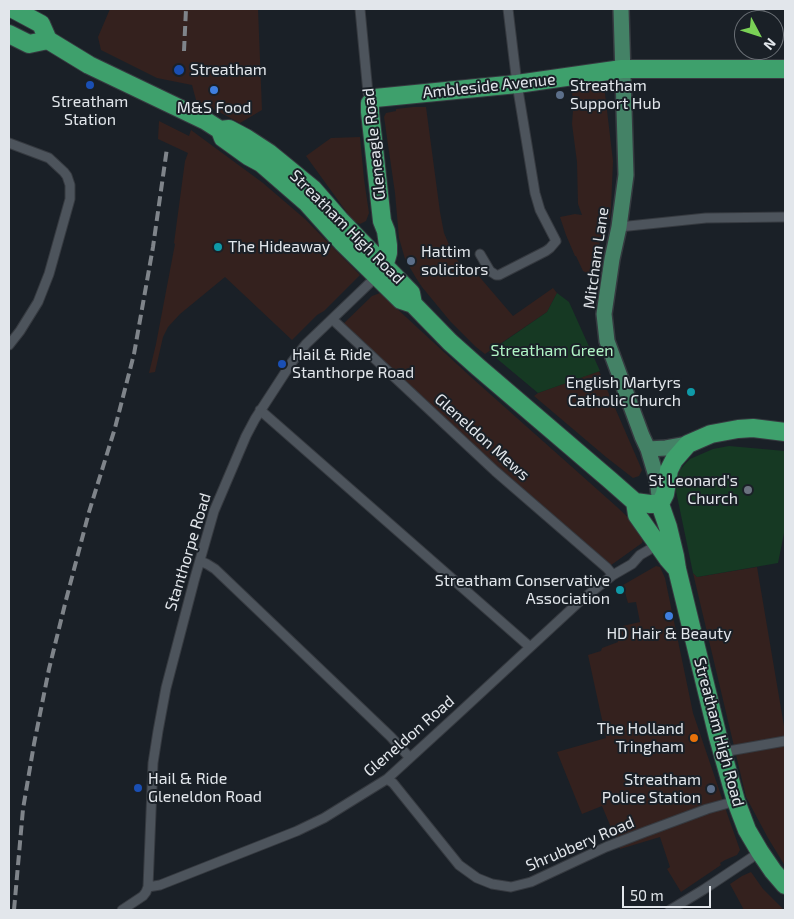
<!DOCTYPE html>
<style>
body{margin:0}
#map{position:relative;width:794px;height:919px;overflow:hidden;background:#1a2027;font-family:"Exo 2",sans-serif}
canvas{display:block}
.frame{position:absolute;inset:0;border:10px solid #e2e6eb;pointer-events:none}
.north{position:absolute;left:734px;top:10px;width:50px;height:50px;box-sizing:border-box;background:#1a2027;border:1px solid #6a6f75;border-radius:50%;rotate:130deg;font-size:14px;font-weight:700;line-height:20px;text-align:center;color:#e2e6eb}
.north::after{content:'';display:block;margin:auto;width:18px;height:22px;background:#7ad156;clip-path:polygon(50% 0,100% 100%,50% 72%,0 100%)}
.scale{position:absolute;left:622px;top:886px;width:89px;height:22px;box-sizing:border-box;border:2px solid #e2e6eb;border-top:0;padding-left:6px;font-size:15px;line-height:18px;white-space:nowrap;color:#e2e6eb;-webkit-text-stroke:4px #1a2027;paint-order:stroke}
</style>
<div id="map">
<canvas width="794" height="919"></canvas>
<div class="frame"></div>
<div class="north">N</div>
<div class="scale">50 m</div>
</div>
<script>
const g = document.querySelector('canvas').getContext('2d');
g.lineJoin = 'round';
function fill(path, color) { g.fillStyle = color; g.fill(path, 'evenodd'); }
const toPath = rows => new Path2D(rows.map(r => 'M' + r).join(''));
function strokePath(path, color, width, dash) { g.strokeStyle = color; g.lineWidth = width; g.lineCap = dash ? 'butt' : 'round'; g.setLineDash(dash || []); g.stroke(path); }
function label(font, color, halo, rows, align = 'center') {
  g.font = font + ' "Exo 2",sans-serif'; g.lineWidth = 4; g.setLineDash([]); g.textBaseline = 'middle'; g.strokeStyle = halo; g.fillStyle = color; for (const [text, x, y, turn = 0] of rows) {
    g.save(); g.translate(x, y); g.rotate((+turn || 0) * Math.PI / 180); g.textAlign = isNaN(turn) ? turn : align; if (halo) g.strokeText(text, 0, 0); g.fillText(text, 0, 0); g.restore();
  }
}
fill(toPath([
 [110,9,258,9,262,110,240,123,196,100,192,85,157,78,101,50,98,37],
 [604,85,613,161,611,208,610,218,603,227,598,251,596,251,594,270,589,274,583,271,576,256,575,256,566,235,560,217,575,214,582,215,578,204,577,162,572,124,573,111,572,90],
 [413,107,426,107,440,212,444,233,453,254,465,271,471,267,513,316,553,288,557,293,547,312,485,354,476,347,450,321,422,287,416,278,405,259,399,238,395,193,384,117,386,113,396,111,396,109],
 [159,121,189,136,191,130,263,183,305,219,360,275,324,311,317,315,292,340,225,277,180,314,168,327,163,337,155,372,149,373,156,344,175,244,174,243,185,161,188,153,158,139],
 [360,137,364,179,369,213,366,221,360,224,353,221,306,156,331,138],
 [380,293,472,378,617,507,635,524,643,539,642,543,607,568,340,327,372,296],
 [599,371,642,470,639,476,633,478,606,457,534,396,538,393],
 [656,566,660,567,665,578,693,713,728,816,740,850,737,855,725,860,720,863,721,865,681,892,667,869,670,867,660,837,620,849,602,806,582,814,557,752,606,738,588,655,601,651,602,648,618,642,614,628,640,622,636,602,628,603,623,585],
 [757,567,785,732,785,866,768,838,746,797,693,573,697,577],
 [751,872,763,889,784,910,744,910,730,884,742,876]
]), '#34211e');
fill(toPath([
 [557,293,569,302,600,371,538,393,489,352,547,312],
 [729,446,785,451,785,528,778,563,697,577,693,573,676,491,678,476,680,470,684,465,690,459,713,449]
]), '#163923');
const street = toPath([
 [360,9,368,93,372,100],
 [760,10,760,9],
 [9,143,49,158,64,172,67,176,70,185,70,199,49,274,38,302,20,331,9,345],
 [619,227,706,218,785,217],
 [480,254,490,271,496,275,499,275,546,251,550,248,556,241,540,210,535,193,517,84,508,9],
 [332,319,495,471,607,568,613,575],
 [260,410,530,647],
 [200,561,207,564,215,569,391,737,410,758],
 [723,752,785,741],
 [387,779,393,783,459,865,477,878,492,884,511,887,531,882,606,847,645,832,707,809,736,801],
 [148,887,160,885,297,831,324,818,387,779,458,714,579,602,613,575,632,564,640,555,652,548,657,543],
 [122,910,143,896,146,892,148,887,153,763,158,731,166,688,194,581,214,511,246,436,255,419,292,362,306,344,377,276],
 [670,910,703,890,760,852]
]);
const primary = toPath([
 [621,9,626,175,619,227,612,259,604,314,607,341,642,436,648,449,657,479,660,504],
 [648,449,666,448,688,444]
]);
const highway = toPath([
 [13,9,41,24,48,40,89,65,206,121,220,130,229,129,246,138,269,153,313,189,340,220,411,293,413,304],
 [9,34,29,44,48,40],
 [220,130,223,138,248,156,261,163,307,203,342,242,401,300,413,304,450,342,478,367,610,480,635,502,650,504,660,504],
 [377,276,386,260,388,253,388,245,386,231,382,221,370,112,370,103,375,98,517,84,622,69,785,69],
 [635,502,637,515,668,559,675,567],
 [660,504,668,527,675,556,677,569,718,737,736,801,747,830,760,852,773,871,785,885],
 [660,504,665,494,669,470,674,460,688,444,711,434,738,429,753,428,785,432]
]);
strokePath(street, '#363a40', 11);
strokePath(primary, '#363a40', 18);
strokePath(highway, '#363a40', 20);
strokePath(street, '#4d545c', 9);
strokePath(primary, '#448266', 15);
strokePath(highway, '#3ea06c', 18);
strokePath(toPath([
 [184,51,186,9],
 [14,910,23,809,34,744,49,669,66,600,89,512,115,428,134,354,153,247,167,148]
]), '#7f848a', 4, [10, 5]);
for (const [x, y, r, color] of [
 [179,70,6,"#1a4fb4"],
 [90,85,5,"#1a4fb4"],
 [214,90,5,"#3f7fe0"],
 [560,95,5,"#5c6f8a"],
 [218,247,5,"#0f9aa8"],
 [411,261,5,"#5c6f8a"],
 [282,364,5,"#1a4fb4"],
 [691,392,5,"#0f9aa8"],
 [748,490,5,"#6b7280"],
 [620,590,5,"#0f9aa8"],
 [669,616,5,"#3f7fe0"],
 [694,738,5,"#e8710a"],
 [138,788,5,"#1a4fb4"],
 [711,789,5,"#5c6f8a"]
]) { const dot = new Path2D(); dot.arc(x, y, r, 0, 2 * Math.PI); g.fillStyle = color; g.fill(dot); strokePath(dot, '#1a2027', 2); }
label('16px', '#e2e6eb', '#1a2027', [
 ["Streatham",190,70],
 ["Streatham",570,86],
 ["Support Hub",570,104],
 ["Streatham",90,102,"center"],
 ["Station",90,120,"center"],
 ["M&S Food",214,108,"center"],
 ["The Hideaway",228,247],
 ["Hattim",421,252],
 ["solicitors",421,270],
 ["Hail & Ride",292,355],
 ["Stanthorpe Road",292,373],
 ["English Martyrs",681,383,"right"],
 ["Catholic Church",681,401,"right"],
 ["St Leonard's",738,481,"right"],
 ["Church",738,499,"right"],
 ["Streatham Conservative",610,581,"right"],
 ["Association",610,599,"right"],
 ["HD Hair & Beauty",669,634,"center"],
 ["The Holland",684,729,"right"],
 ["Tringham",684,747,"right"],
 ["Hail & Ride",148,779],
 ["Gleneldon Road",148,797],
 ["Streatham",701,780,"right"],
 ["Police Station",701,798,"right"]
], 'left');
label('16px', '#e2e6eb', '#1a2027', [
 ["Ambleside Avenue",489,86,-6],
 ["Gleneagle Road",374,144,-96],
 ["Streatham High Road",347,227,45],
 ["Mitcham Lane",596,258,-82],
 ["Gleneldon Mews",482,437,42],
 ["Stanthorpe Road",188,552,-73],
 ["Streatham High Road",719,732,75],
 ["Gleneldon Road",409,736,-41],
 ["Shrubbery Road",580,844,-23]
]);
label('16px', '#b1f5c6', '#1a2027', [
 ["Streatham Green",552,351]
]);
</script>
